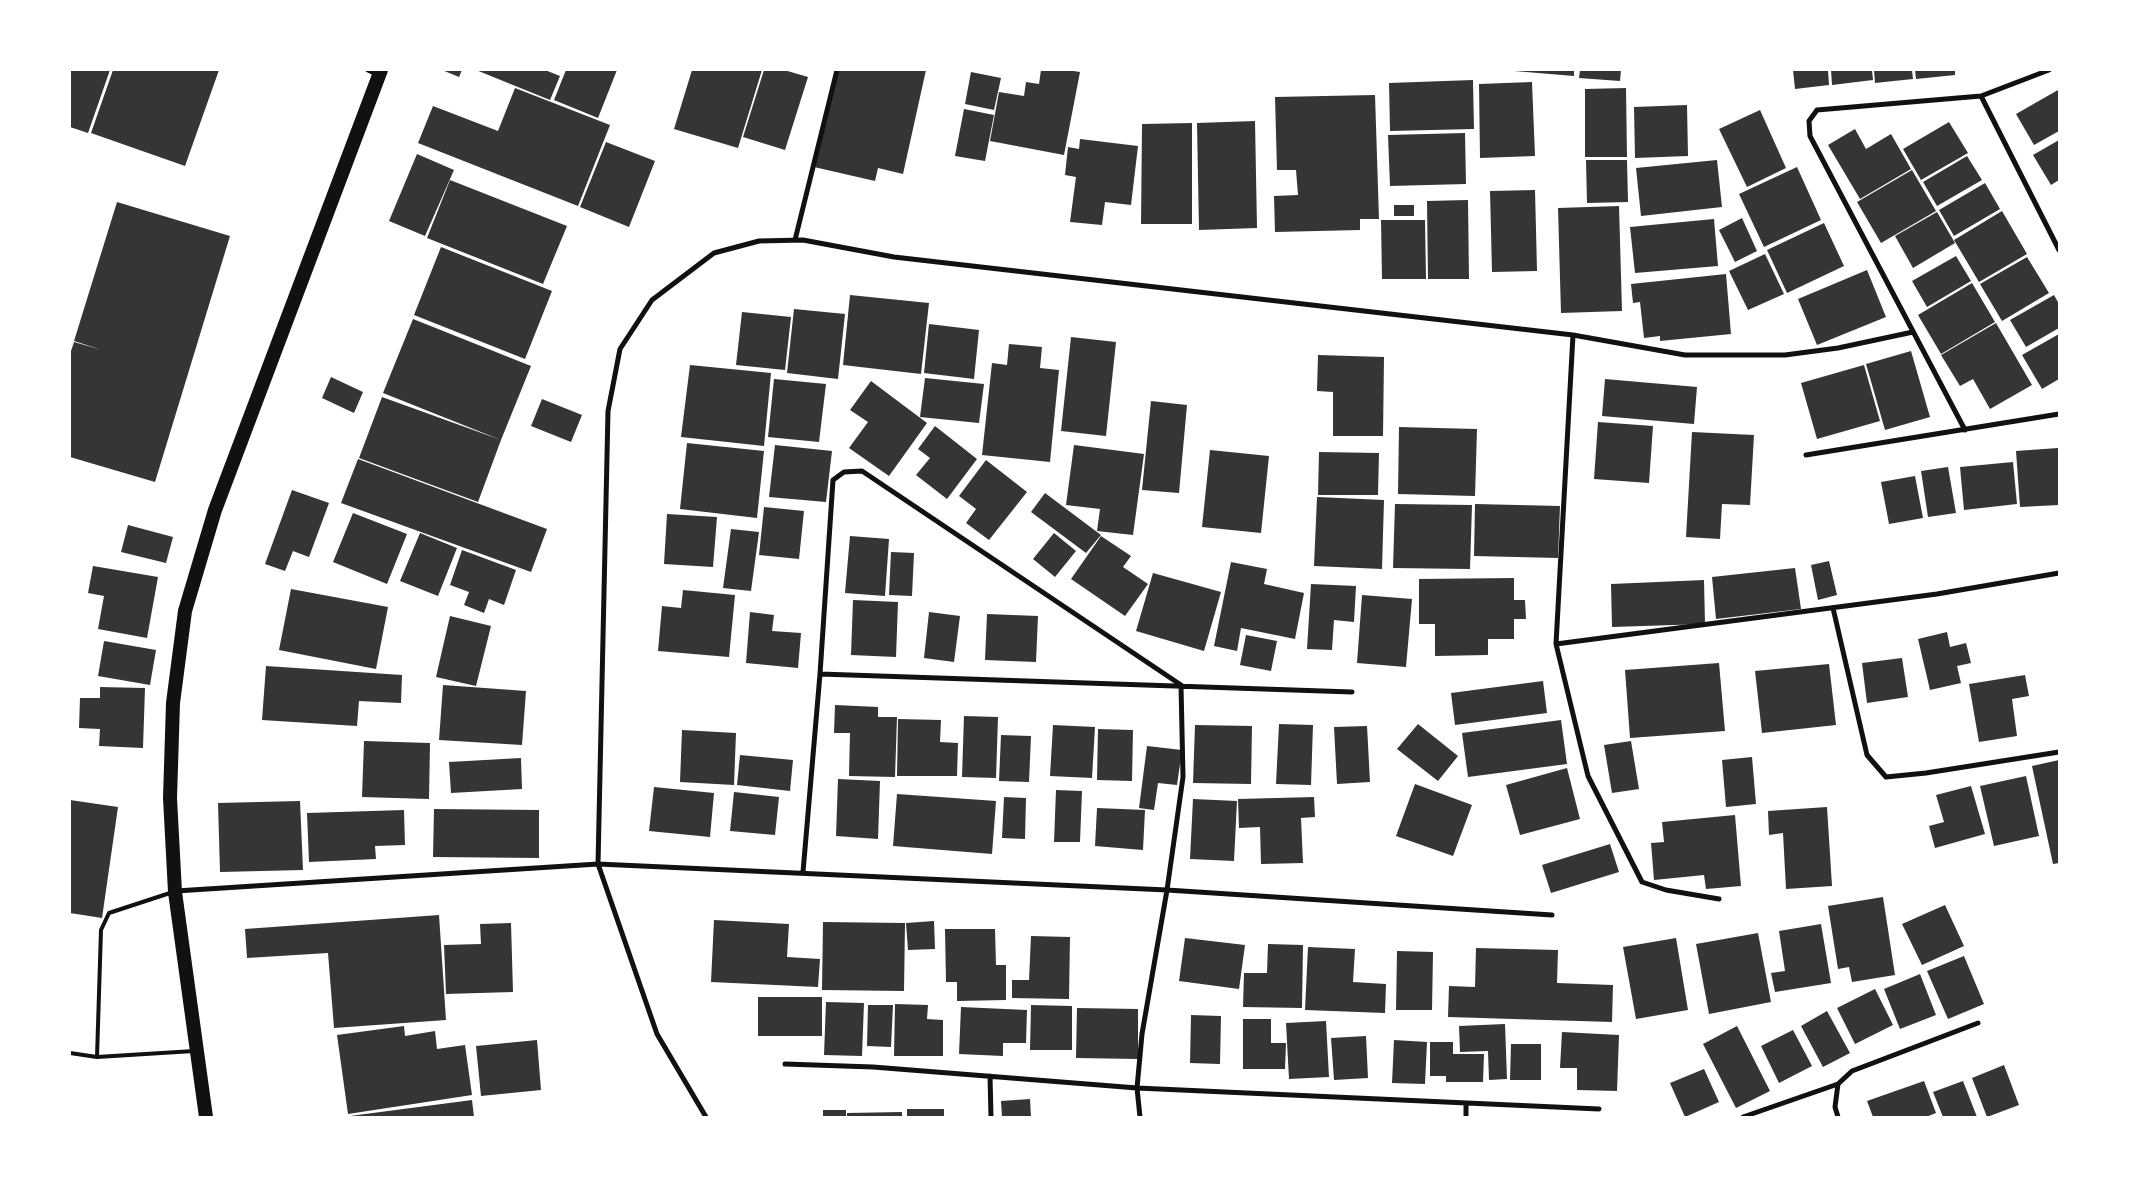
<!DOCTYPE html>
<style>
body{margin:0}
#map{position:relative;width:2129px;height:1187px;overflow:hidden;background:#fff;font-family:"IBM Plex Serif",serif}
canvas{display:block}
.frame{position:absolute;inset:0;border:71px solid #fff;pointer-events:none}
</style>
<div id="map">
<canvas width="2129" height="1187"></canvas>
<div class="frame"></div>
</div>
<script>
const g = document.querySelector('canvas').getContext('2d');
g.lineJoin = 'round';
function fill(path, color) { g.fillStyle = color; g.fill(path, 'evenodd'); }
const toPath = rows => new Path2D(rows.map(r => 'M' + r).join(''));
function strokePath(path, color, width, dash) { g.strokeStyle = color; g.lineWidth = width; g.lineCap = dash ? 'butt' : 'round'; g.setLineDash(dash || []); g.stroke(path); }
fill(toPath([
 [70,70,110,70,88,133,70,127],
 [113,70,219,70,185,166,91,133],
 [442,70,462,70,459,77],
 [476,70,545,70,560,76,550,100],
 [566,70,617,70,598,118,554,100],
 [692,70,762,70,738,148,674,129],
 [764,70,784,70,808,77,785,150,743,137],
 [837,70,926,70,903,174,878,168,875,181,814,167],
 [1041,70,1067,70,1080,72,1064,155,990,141,999,92,1024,96,1026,82,1039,84],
 [1502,70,1574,70,1574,76],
 [1580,70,1621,70,1620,81,1579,78],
 [1793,70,1828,70,1829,85,1795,89],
 [1831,70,1872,70,1873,80,1832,85],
 [1874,70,1912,70,1913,79,1875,83],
 [1915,70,1955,70,1955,75,1916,79],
 [971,72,1001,78,994,110,965,104],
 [1473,80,1474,129,1390,131,1389,83],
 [1532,82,1535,156,1480,158,1479,84],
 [515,88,610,125,578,206,418,143,433,106,498,131],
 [1626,88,1627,157,1585,157,1585,89],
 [2058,90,2059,131,2034,145,2016,114],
 [1375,95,1379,219,1360,219,1360,230,1275,232,1274,196,1298,195,1296,170,1277,170,1275,97],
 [1687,105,1688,156,1635,158,1634,107],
 [964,109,994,115,985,161,955,156],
 [1760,110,1786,168,1747,187,1719,129],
 [1255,121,1257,228,1199,230,1197,123],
 [1949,122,1968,153,1921,180,1903,149],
 [1192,123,1192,224,1141,224,1142,124],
 [1855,129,1866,149,1891,134,1911,169,1860,199,1828,145],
 [1465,133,1466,184,1390,186,1388,135],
 [1080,139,1138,146,1131,205,1105,202,1102,225,1070,222,1076,177,1065,175,1068,147,1079,149],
 [2059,140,2059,180,2051,185,2033,155],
 [606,142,655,161,629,227,580,207],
 [417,154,454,170,425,236,389,221],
 [1967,156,1982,180,1937,206,1923,182],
 [1586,160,1627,160,1628,202,1587,203],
 [1717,160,1722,207,1641,216,1636,168],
 [1797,167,1821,220,1764,247,1739,194],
 [1912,170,1936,211,1881,243,1857,202],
 [450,180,567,226,543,284,427,238],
 [1985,183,2000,209,1954,236,1939,210],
 [1535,190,1537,271,1492,272,1490,191],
 [1468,200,1469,279,1428,279,1427,201],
 [117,202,230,236,155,482,70,457,70,354,74,342,102,350,74,341],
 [1394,205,1414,205,1414,216,1394,216],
 [1619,206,1622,311,1561,313,1558,208],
 [2002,211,2027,254,1979,282,1954,240],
 [1937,212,1955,243,1913,268,1895,236],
 [1742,218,1757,251,1735,262,1719,230],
 [1714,219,1718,266,1635,273,1630,227],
 [1381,220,1425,220,1426,279,1382,279],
 [1824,223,1844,266,1787,293,1767,250],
 [441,247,552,291,525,359,414,315],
 [1765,254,1784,294,1748,310,1729,271],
 [1956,256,1971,281,1927,307,1912,281],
 [2027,257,2049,293,2002,321,1980,284],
 [1867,270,1886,317,1817,345,1798,299],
 [1726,274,1731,334,1660,341,1660,336,1644,338,1640,302,1633,303,1631,284],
 [1972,283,1995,322,1941,354,1918,315],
 [850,295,929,303,921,374,843,365],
 [2054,295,2059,304,2059,328,2026,347,2010,320],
 [794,309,845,314,838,379,787,373],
 [742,312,791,317,785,370,736,365],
 [413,319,531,366,501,440,383,393],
 [1996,323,2032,385,1990,409,1973,379,1960,386,1941,355],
 [929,324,979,330,974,379,924,373],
 [2059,334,2059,379,2042,389,2022,355],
 [1071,337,1116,342,1106,436,1061,431],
 [1009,344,1042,347,1040,368,1059,370,1050,462,982,455,992,363,1007,365],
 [1911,351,1930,417,1885,430,1866,364],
 [1318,355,1384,357,1383,436,1333,436,1333,392,1317,391],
 [690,365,771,373,764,446,681,437],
 [1864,365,1880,421,1817,439,1801,383],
 [331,377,363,392,354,413,322,398],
 [925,378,984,384,979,423,920,417],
 [774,379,826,384,819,442,768,437],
 [1605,379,1697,387,1694,424,1602,416],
 [871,381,927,423,889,476,849,448,868,422,850,410],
 [382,397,501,440,478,502,359,458],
 [542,399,582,415,571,442,531,426],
 [1151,401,1187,405,1179,493,1142,490],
 [1598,422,1653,426,1649,483,1594,479],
 [935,426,977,459,947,499,916,475,930,458,918,449],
 [1399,427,1477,429,1475,496,1398,494],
 [1692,432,1754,435,1750,505,1722,504,1720,539,1686,537],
 [687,443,764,451,757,518,680,509],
 [775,445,832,451,826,502,769,497],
 [1074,445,1144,454,1133,535,1097,531,1100,509,1066,505],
 [2058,448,2059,505,2020,507,2016,451],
 [1210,450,1269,456,1261,533,1202,527],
 [1319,452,1379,453,1378,495,1318,495],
 [358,459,547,529,531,572,341,503],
 [986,460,1027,492,989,540,966,523,976,509,959,496],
 [2013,462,2017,504,1964,510,1960,467],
 [1948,467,1956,513,1928,517,1921,471],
 [1915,476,1923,518,1889,524,1881,482],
 [292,490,329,503,309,557,293,551,285,571,265,564],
 [1045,493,1101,535,1086,553,1031,512],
 [1317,497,1384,500,1382,569,1314,566],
 [1395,504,1472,505,1470,569,1393,568],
 [1475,504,1560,506,1558,558,1474,556],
 [764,507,804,511,799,559,759,555],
 [353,513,407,534,387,584,333,562],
 [667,514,717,517,713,567,664,564],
 [128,525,173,537,166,563,121,552],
 [731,529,759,532,751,591,723,588],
 [420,533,457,548,438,596,400,581],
 [1054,533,1076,551,1055,577,1033,559],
 [850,536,889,539,885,596,845,593],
 [1101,536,1131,556,1123,567,1148,584,1125,616,1071,579],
 [462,550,516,570,504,605,489,599,484,613,464,605,469,592,450,585],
 [891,552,914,553,912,596,889,595],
 [1829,561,1837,595,1818,600,1811,565],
 [1231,562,1267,569,1264,584,1304,593,1295,639,1241,628,1237,651,1214,646],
 [93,566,158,577,147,638,98,629,104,596,88,593],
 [1795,568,1801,609,1716,619,1712,577],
 [1153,573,1221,592,1204,651,1136,631],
 [1514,578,1514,600,1525,600,1526,619,1514,619,1514,639,1488,639,1488,655,1435,656,1435,624,1419,624,1419,579],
 [1704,580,1705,624,1612,627,1611,584],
 [1311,584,1356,586,1354,622,1334,620,1332,650,1307,649],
 [291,589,388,607,376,669,279,650],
 [683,590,735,595,729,657,658,651,662,606,681,608],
 [1362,595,1412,599,1406,667,1357,663],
 [853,600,898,602,896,657,851,655],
 [750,612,774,615,772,631,801,633,798,668,746,663],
 [929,612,960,616,954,662,924,658],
 [987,614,1038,616,1036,662,985,660],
 [450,616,491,626,476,686,436,677],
 [1947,632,1950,647,1966,643,1971,663,1957,666,1961,683,1930,690,1918,639],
 [1246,635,1277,641,1271,671,1240,665],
 [104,641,156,650,150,685,98,676],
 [1902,658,1908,697,1867,703,1862,663],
 [1719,663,1725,731,1630,738,1625,670],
 [1829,664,1836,725,1762,733,1755,671],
 [266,666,402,675,401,703,359,701,357,726,262,720],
 [2025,675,2029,696,2012,699,2017,736,1979,742,1969,684],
 [1543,681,1547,713,1455,725,1451,693],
 [443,685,526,691,522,745,439,740],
 [100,687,145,688,143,748,99,746,100,729,79,728,80,698,100,698],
 [835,705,878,707,878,717,897,717,895,777,849,776,850,733,834,733],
 [964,716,998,717,996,778,962,777],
 [898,719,941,720,940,742,958,743,957,776,897,776],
 [1561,720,1567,764,1468,777,1462,733],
 [1279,724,1313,725,1311,785,1276,784],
 [1418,724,1458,756,1438,781,1397,749],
 [1053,725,1095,727,1092,778,1050,776],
 [1195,725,1252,726,1251,784,1193,783],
 [1367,726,1370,782,1337,784,1334,727],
 [1098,729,1133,730,1132,781,1097,780],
 [682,730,736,733,734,785,680,782],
 [1001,735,1031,736,1029,782,999,781],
 [364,741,430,743,429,799,362,797],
 [1631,741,1639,789,1612,793,1604,745],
 [1147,746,1182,750,1177,785,1158,783,1154,810,1139,808],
 [740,755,793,760,790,791,737,785],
 [1752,757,1756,804,1726,807,1722,760],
 [521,758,522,789,451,793,449,762],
 [2059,760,2059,863,2053,864,2032,766],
 [1567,768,1580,819,1520,835,1506,785],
 [2026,776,2039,836,1994,846,1980,786],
 [838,779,880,781,878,839,836,836],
 [1415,784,1472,805,1453,856,1396,836],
 [1971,786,1985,834,1935,848,1929,826,1944,822,1936,795],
 [654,787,714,793,710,837,649,831],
 [1056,790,1082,791,1080,842,1054,842],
 [734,792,779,797,775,835,730,831],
 [897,794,996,801,992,854,893,846],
 [1004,797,1026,798,1025,839,1002,838],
 [1314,797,1315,817,1301,818,1303,863,1261,864,1260,827,1239,828,1238,799],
 [1193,799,1237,801,1234,861,1190,859],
 [70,800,118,807,102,918,70,913],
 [300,801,303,870,220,872,218,803],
 [1827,807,1832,886,1786,889,1783,833,1769,835,1768,811],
 [1097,808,1145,810,1143,850,1095,846],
 [434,809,539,810,539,858,433,857],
 [404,810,405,845,375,846,376,859,309,862,307,813],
 [1735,815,1741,886,1706,889,1704,875,1654,880,1651,843,1664,842,1662,822],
 [1610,844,1619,872,1551,893,1542,865],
 [1883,897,1895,975,1852,982,1849,967,1838,969,1828,906],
 [1945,905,1964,946,1922,965,1902,924],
 [439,915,446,1020,334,1028,328,953,247,958,245,929],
 [714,920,789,924,787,957,820,959,818,987,711,982],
 [934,921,935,949,908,950,906,923],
 [823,922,905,923,904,991,822,990],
 [511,923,513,992,446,994,444,945,481,944,480,924],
 [1821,924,1831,983,1775,992,1771,973,1785,971,1779,931],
 [945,929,995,929,996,965,1006,965,1006,1000,957,1001,957,982,946,982],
 [1758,933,1771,1002,1709,1014,1696,944],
 [1031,936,1070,937,1069,999,1012,998,1012,980,1029,980],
 [1185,938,1245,945,1239,989,1179,981],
 [1676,938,1688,1010,1636,1019,1623,947],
 [1268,944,1303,945,1302,1008,1243,1007,1244,973,1267,973],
 [1308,947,1355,949,1353,982,1386,984,1385,1013,1305,1010],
 [1476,948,1558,950,1557,983,1613,985,1612,1022,1448,1017,1449,986,1475,987],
 [1397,951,1433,952,1432,1010,1396,1010],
 [1964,956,1984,1004,1948,1019,1927,971],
 [1920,974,1936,1015,1900,1029,1884,989],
 [1875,989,1893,1025,1855,1044,1837,1008],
 [758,997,822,997,822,1036,758,1036],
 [826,1002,864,1003,862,1056,824,1055],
 [895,1004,928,1005,927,1019,943,1020,943,1056,894,1056],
 [868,1005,893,1005,891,1047,867,1046],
 [1031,1005,1072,1006,1072,1050,1030,1050],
 [961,1007,1027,1010,1026,1043,1003,1043,1003,1056,959,1054],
 [1077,1008,1138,1009,1138,1059,1076,1058],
 [1827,1011,1850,1053,1823,1067,1801,1026],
 [1191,1015,1221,1016,1220,1064,1190,1063],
 [1243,1019,1271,1019,1271,1043,1286,1043,1285,1069,1243,1069],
 [1326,1021,1329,1077,1289,1079,1286,1023],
 [1505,1024,1507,1079,1489,1080,1488,1051,1460,1052,1459,1026],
 [404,1026,405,1036,435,1031,437,1049,465,1045,472,1095,348,1114,337,1035],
 [1737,1026,1770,1091,1736,1108,1703,1044],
 [1793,1030,1812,1066,1779,1083,1761,1046],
 [1562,1032,1619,1035,1617,1091,1577,1090,1577,1068,1560,1068],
 [1366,1036,1368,1078,1334,1080,1331,1038],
 [537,1040,541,1090,481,1096,476,1046],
 [1394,1040,1427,1042,1425,1084,1392,1083],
 [1430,1042,1453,1042,1453,1054,1484,1054,1483,1082,1446,1082,1446,1076,1430,1076],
 [1511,1044,1541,1044,1541,1080,1510,1080],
 [2004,1065,2019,1105,1987,1117,1972,1078],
 [1704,1069,1719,1102,1685,1117,1670,1083],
 [1924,1081,1936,1113,1926,1117,1873,1117,1867,1101],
 [1963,1081,1977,1117,1943,1117,1933,1092],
 [1030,1099,1031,1117,1002,1117,1001,1101],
 [472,1100,474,1117,350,1117,350,1116],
 [907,1109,944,1109,944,1117,907,1117],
 [823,1110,846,1110,846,1117,823,1117],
 [902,1112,902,1117,847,1117,847,1113]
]), '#353535');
strokePath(toPath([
 [367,70,377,75],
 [70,1053,97,1057,194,1051],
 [97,1057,101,930,109,913,173,892]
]), '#111', 4);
strokePath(toPath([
 [1981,96,2059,250],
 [795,240,837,70],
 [1573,335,1556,644,1588,776,1642,882,1666,890,1719,899],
 [1965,430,1810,136,1809,121,1817,110,1981,96,2049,70],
 [1806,455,2059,414],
 [1833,608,1867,755,1886,777,1926,773,2059,752],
 [1556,644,1937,594,2059,573],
 [820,674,1352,692],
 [803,872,820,674,833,480,844,472,862,471,1181,685],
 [176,891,598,864,1167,890,1552,915],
 [785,1064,873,1067,1137,1088,1599,1109],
 [990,1076,991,1117],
 [1466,1103,1466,1117],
 [706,1117,657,1034,598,864,608,411,620,349,652,300,714,253,759,241,803,240,894,257,1573,335,1685,355,1785,355,1838,348,1913,332],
 [1140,1117,1137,1088,1142,1034,1167,890,1183,777,1181,685],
 [1743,1117,1838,1084],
 [1838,1117,1835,1107,1838,1084,1852,1071,1978,1023]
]), '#111', 5);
strokePath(toPath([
 [206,1117,175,892,170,798,173,703,185,611,215,510,381,70]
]), '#111', 14);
</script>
